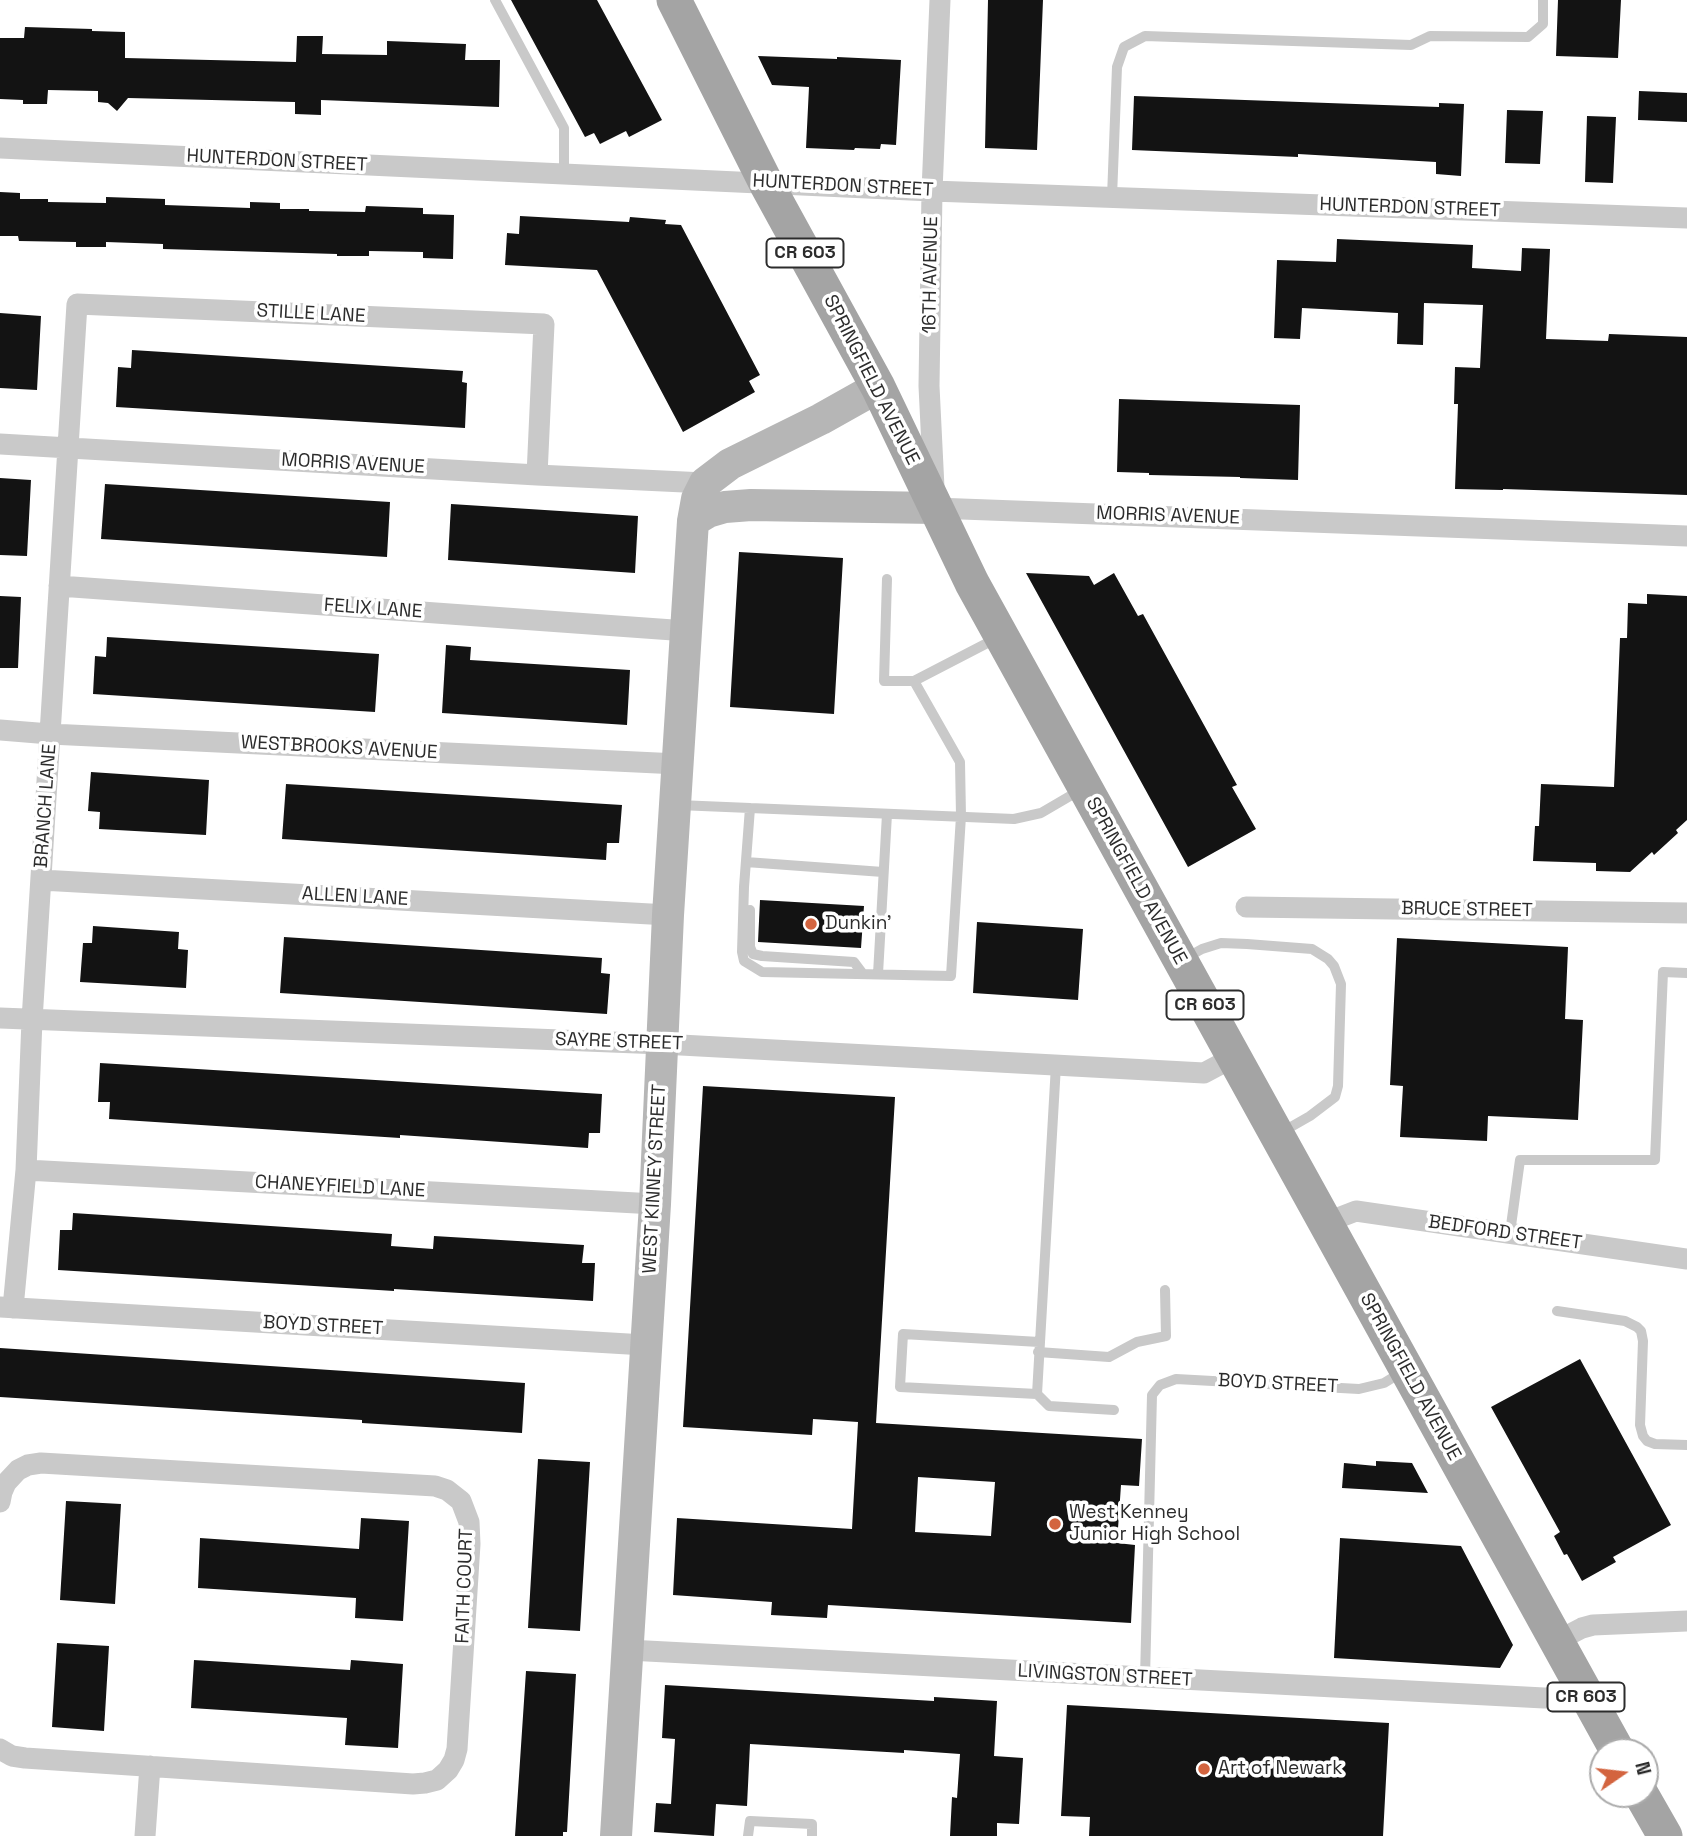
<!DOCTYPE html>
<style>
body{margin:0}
#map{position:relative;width:1687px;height:1836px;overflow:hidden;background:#fff;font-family:"Space Grotesk",sans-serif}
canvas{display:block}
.north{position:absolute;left:1589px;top:1738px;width:70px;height:70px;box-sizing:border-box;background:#fff;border:2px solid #ababab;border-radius:50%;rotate:76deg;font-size:19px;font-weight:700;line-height:28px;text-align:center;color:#2c2c2c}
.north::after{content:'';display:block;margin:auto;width:24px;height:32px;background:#d3643f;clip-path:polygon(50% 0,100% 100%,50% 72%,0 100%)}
</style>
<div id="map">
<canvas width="1687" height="1836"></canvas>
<div class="north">N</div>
</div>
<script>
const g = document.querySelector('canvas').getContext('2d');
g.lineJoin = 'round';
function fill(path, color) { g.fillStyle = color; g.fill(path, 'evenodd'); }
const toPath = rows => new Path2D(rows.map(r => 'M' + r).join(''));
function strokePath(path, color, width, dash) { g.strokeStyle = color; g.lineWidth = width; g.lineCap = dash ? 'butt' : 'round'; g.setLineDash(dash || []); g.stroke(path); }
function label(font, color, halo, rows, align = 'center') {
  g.font = font + ' "Space Grotesk",sans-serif'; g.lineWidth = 7; g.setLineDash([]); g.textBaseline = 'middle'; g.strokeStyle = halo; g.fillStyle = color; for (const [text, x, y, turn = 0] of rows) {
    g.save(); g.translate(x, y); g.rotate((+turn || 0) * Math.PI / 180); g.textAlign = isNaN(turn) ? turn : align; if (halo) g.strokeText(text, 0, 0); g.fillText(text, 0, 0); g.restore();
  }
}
fill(toPath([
 [511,0,597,0,662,120,629,137,626,131,600,144,594,133,585,137],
 [988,0,1043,0,1037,150,985,148],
 [1558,0,1621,0,1618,58,1556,56],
 [25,27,92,29,92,31,125,32,125,58,296,62,297,36,323,36,322,54,387,55,387,41,466,44,465,60,500,60,499,107,321,100,321,115,295,114,295,102,128,98,117,111,108,103,98,102,98,91,48,90,47,104,23,104,23,100,0,99,0,38,24,38],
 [758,56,837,59,837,57,901,60,896,145,881,144,880,149,855,148,854,150,806,148,809,87,772,85],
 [1639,91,1687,93,1687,122,1638,120],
 [1134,96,1439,107,1439,103,1464,104,1461,176,1436,174,1436,162,1298,154,1298,157,1132,150],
 [1507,110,1543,111,1540,164,1505,163],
 [1587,116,1616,117,1613,183,1585,182],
 [0,192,20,193,20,199,48,199,48,202,106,203,106,197,165,199,165,205,193,206,250,208,250,202,280,203,280,209,309,209,309,211,365,212,366,206,423,208,423,214,454,215,453,259,423,258,423,252,369,251,369,256,337,256,337,254,163,249,163,244,106,242,106,247,76,247,76,242,19,241,18,236,0,236],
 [520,216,629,222,630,217,666,220,665,224,681,225,760,375,749,381,755,392,683,432,597,270,505,265,507,233,519,234],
 [1337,239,1473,245,1472,268,1521,271,1522,248,1550,249,1546,339,1608,341,1609,334,1687,337,1687,495,1503,489,1503,490,1455,489,1458,404,1454,404,1455,367,1480,368,1483,305,1424,303,1423,345,1397,344,1398,313,1302,308,1300,339,1274,338,1277,260,1336,262],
 [0,313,41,316,37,390,0,388],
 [132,350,463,371,462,382,467,383,465,428,116,407,118,367,131,368],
 [1119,399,1300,405,1298,480,1240,478,1240,477,1149,475,1149,473,1117,472],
 [0,478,31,480,27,556,0,555],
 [105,484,390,502,387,557,101,539],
 [451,504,638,516,635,573,448,560],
 [739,552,843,558,834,714,730,707],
 [1026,573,1089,576,1094,585,1114,573,1138,616,1143,614,1237,785,1232,787,1256,829,1188,867],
 [1647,594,1687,596,1687,820,1676,830,1678,833,1654,855,1652,852,1630,872,1596,871,1596,863,1533,861,1535,826,1539,826,1541,784,1614,787,1620,638,1627,638,1628,603,1647,604],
 [0,596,21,597,18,668,0,668],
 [107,637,379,654,375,712,93,694,95,656,106,657],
 [446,645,471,647,470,660,630,670,627,725,442,713],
 [91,772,209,780,206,835,99,829,100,812,88,811],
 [286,784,622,805,619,843,607,843,606,860,282,839],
 [760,900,864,906,861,948,758,942],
 [977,922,1083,929,1078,1000,973,993],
 [93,926,179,932,178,949,188,950,186,988,80,982,83,943,92,943],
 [284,937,602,958,601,973,610,974,607,1014,280,993],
 [1397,938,1568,947,1565,1019,1583,1020,1578,1120,1488,1116,1487,1141,1400,1137,1403,1086,1390,1085],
 [100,1063,602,1094,600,1133,589,1133,588,1148,400,1135,400,1138,109,1119,110,1102,98,1102],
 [703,1086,895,1097,876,1423,1142,1439,1139,1486,1121,1485,1117,1543,1135,1545,1131,1623,828,1605,827,1618,771,1615,772,1602,673,1595,677,1518,852,1529,858,1422,813,1419,812,1435,683,1427],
 [918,1477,995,1482,991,1536,915,1532],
 [73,1213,392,1234,391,1246,433,1249,434,1236,584,1245,582,1263,595,1263,593,1301,394,1289,394,1291,58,1270,60,1230,72,1230],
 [0,1348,525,1383,522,1433,362,1423,362,1420,0,1397],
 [1580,1359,1671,1525,1613,1557,1616,1562,1582,1581,1567,1554,1564,1555,1554,1536,1560,1532,1491,1407],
 [538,1459,590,1462,580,1631,528,1628],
 [1376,1461,1412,1463,1428,1493,1342,1488,1344,1463,1376,1466],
 [66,1501,121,1504,115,1604,60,1600],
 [361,1518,409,1521,403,1621,355,1618,356,1598,198,1588,200,1538,359,1549],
 [1340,1538,1461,1546,1513,1645,1500,1668,1334,1658],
 [57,1643,109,1646,104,1731,52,1727],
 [194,1660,350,1670,351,1660,403,1664,398,1748,345,1745,347,1718,191,1708],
 [526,1671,576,1674,567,1832,563,1832,563,1836,515,1836],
 [665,1685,934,1701,934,1697,997,1701,994,1756,1023,1758,1019,1824,997,1823,997,1836,950,1836,952,1797,957,1798,960,1754,904,1750,904,1753,750,1744,747,1806,716,1804,714,1836,654,1832,656,1803,671,1804,675,1739,662,1738],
 [1067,1705,1389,1723,1383,1836,1089,1836,1090,1817,1061,1816]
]), '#131313');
strokePath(toPath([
 [495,0,564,128,564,173],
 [1112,197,1117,67,1124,47,1145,36,1411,45,1430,36,1528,37,1543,24,1543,0],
 [887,579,884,681,914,681,997,638],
 [678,805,1014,819,1041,813,1082,789],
 [750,808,744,887,742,952,744,961,762,972,951,976,961,816,960,762,914,681],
 [746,862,883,872],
 [750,910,750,947,753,954,762,956,854,962,863,974],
 [1186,958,1202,949,1221,943,1247,944,1312,949,1328,959,1334,966,1341,984,1338,1086,1335,1097,1310,1116,1282,1132],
 [878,974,887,814],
 [1510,1233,1520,1160,1655,1160,1663,972,1687,973],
 [1557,1311,1625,1321,1637,1327,1641,1331,1643,1341,1640,1425,1643,1436,1647,1441,1655,1444,1687,1445],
 [1039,1342,903,1334,900,1387,1037,1394,1056,1065],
 [1038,1352,1109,1357,1137,1342,1166,1336,1165,1290],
 [1037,1394,1049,1406,1114,1410],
 [1145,1678,1152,1395,1160,1385,1176,1379,1359,1389,1384,1383,1402,1372],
 [748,1836,750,1821,812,1824,812,1836]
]), '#c9c9c9', 10);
strokePath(toPath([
 [940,0,932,191,929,386,935,508,1687,536],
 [0,148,932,191,1687,218],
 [0,444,537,475,705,483],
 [59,586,687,631],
 [0,730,50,734,678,764],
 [41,880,668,915],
 [1246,907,1687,913],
 [0,1018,662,1044,1204,1073,1234,1057],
 [26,1170,655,1204],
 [1325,1223,1356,1211,1687,1259],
 [0,1307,645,1345],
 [13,1308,26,1170,32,1020,77,304,544,324,537,475],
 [0,1502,2,1492,6,1483,18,1470,28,1465,41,1463,435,1486,447,1490,461,1501,469,1522,470,1544,457,1749,454,1760,448,1770,437,1780,425,1783,413,1784,25,1758,12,1756,0,1749],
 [1557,1641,1582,1628,1593,1625,1687,1621],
 [628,1650,1544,1698,1549,1698,1579,1684],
 [145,1836,150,1766]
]), '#c9c9c9', 21);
strokePath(toPath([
 [693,521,708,512,725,507,751,505,935,508],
 [616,1836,655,1204,668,915,693,521,697,499,705,483,730,464,821,419,878,387]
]), '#b6b6b6', 32);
strokePath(toPath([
 [674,0,766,183,878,387,972,583,1618,1752],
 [1641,1794,1665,1836]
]), '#a4a4a4', 35);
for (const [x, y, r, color] of [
 [811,924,7,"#d3643f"],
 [1055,1524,7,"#d3643f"],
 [1204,1769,7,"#d3643f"]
]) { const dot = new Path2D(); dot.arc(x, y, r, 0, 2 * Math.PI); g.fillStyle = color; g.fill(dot); strokePath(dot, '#fff', 2.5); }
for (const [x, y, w] of [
 [805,253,77],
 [1205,1005,77],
 [1586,1697,77]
]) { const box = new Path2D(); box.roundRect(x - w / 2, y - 14.5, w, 29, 5); g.fillStyle = '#fff'; g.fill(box); strokePath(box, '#2c2c2c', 2); }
label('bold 18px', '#2c2c2c', null, [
 ["CR 603",805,253],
 ["CR 603",1205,1005],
 ["CR 603",1586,1697]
]);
label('19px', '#2c2c2c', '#fff', [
 ["HUNTERDON STREET",277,161,3],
 ["HUNTERDON STREET",843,186,3],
 ["HUNTERDON STREET",1410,208,2],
 ["16TH AVENUE",931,275,-89],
 ["STILLE LANE",311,314,3],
 ["SPRINGFIELD AVENUE",871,380,63],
 ["MORRIS AVENUE",353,464,3],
 ["MORRIS AVENUE",1168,516,2],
 ["FELIX LANE",373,609,4],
 ["WESTBROOKS AVENUE",339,748,3],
 ["BRANCH LANE",46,806,-86],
 ["SPRINGFIELD AVENUE",1136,881,61],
 ["ALLEN LANE",355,897,3],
 ["BRUCE STREET",1467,910,1],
 ["SAYRE STREET",619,1042,2],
 ["WEST KINNEY STREET",655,1179,-87],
 ["CHANEYFIELD LANE",340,1187,3],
 ["BEDFORD STREET",1505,1233,8],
 ["BOYD STREET",323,1326,3],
 ["SPRINGFIELD AVENUE",1410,1377,61],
 ["BOYD STREET",1278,1384,3],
 ["FAITH COURT",465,1586,-88],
 ["LIVINGSTON STREET",1105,1676,3]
]);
label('19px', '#2c2c2c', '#fff', [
 ["Dunkin'",825,924],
 ["West Kenney",1069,1513],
 ["Junior High School",1069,1535],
 ["Art of Newark",1218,1769]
], 'left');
</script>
